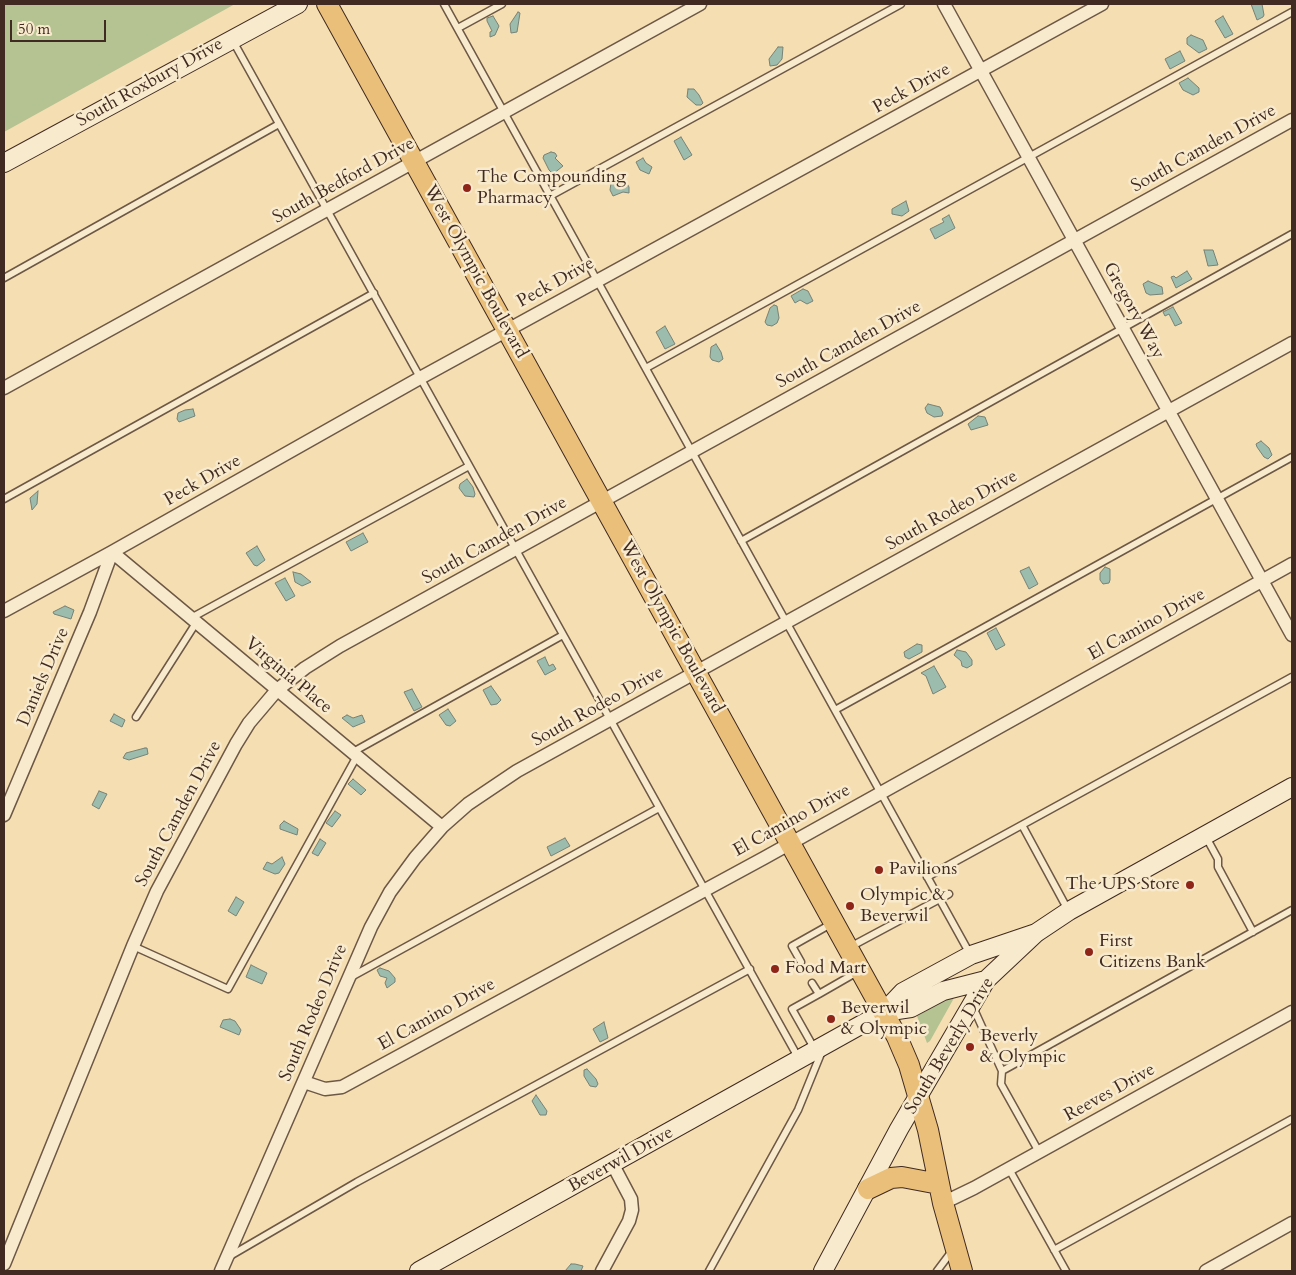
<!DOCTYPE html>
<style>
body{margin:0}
#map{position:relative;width:1296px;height:1275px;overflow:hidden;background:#f5deb2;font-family:Cardo,serif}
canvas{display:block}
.frame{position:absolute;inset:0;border:5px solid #402a21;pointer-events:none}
.scale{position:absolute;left:10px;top:20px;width:96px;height:22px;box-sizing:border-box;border:2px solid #402a21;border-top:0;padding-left:6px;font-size:15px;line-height:18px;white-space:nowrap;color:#402a21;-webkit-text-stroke:4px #f8eacd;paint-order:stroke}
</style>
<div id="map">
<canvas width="1296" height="1275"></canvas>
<div class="frame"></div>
<div class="scale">50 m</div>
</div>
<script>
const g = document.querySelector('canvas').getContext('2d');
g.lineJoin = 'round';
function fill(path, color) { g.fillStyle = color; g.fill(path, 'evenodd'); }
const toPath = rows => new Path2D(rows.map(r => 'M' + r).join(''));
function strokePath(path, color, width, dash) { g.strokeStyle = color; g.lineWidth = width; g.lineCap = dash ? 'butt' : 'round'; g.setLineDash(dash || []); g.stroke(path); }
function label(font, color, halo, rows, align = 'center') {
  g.font = font + ' Cardo,serif'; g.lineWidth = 5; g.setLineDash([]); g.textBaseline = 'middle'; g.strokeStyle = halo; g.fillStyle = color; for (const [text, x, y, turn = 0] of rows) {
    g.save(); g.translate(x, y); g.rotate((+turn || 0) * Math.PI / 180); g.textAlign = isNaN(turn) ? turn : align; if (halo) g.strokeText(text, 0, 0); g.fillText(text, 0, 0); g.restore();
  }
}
fill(toPath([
 [4,4,235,4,4,132],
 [952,996,954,998,930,1041,927,1043,917,1016]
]), '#b5c291');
const water = toPath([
 [1251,4,1262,4,1264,15,1263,17,1257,20,1251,4],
 [518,12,520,13,517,32,511,33,510,24,518,12],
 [493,16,499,26,495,35,490,37,490,32,492,31,487,21,487,18,493,16],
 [1223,16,1233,34,1225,38,1215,21,1223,16],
 [1191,35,1203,40,1207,49,1199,53,1187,44,1187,38,1191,35],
 [778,47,783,47,782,59,777,65,770,66,769,59,778,47],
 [1180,51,1185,61,1170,69,1165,59,1180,51],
 [1188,78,1199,88,1199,92,1193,95,1183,90,1179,83,1188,78],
 [688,89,694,89,699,95,703,103,701,105,696,105,687,97,688,89],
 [681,137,692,155,684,160,674,141,681,137],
 [551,152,555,153,557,156,555,158,563,166,553,174,549,170,543,158,544,155,551,152],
 [643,158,646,163,652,167,649,174,640,170,636,162,643,158],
 [625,180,629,187,629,193,623,192,613,196,610,190,611,183,618,184,625,180],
 [906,201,909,211,902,216,892,214,892,209,906,201],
 [949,215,955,228,935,239,930,229,944,222,942,219,949,215],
 [1204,250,1213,250,1218,265,1208,266,1204,250],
 [1187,271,1192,279,1176,288,1171,277,1174,276,1176,278,1187,271],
 [1148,281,1162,287,1163,294,1150,295,1146,293,1143,284,1148,281],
 [803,289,808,291,813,301,807,304,800,300,795,303,791,296,803,289],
 [774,305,777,306,779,318,777,323,772,326,767,325,765,322,770,308,774,305],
 [1173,307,1182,323,1175,326,1169,314,1165,316,1163,312,1173,307],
 [665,326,675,344,665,349,656,332,665,326],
 [716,344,721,352,723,359,719,362,712,360,710,357,711,347,716,344],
 [928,404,940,407,943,413,942,416,934,417,927,413,925,408,928,404],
 [193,409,195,416,179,422,177,419,178,413,185,410,193,409],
 [978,416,985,417,988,425,971,430,968,424,978,416],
 [1261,441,1269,448,1272,455,1268,459,1264,457,1257,447,1256,444,1261,441],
 [467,479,473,487,475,494,474,497,465,496,459,488,460,484,467,479],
 [38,491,37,504,32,510,30,498,38,491],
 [363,533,368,542,351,551,346,542,363,533],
 [257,546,265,560,257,566,254,565,246,553,257,546],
 [1029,567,1038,584,1029,589,1020,571,1029,567],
 [1105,567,1110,569,1110,580,1109,583,1103,584,1100,580,1100,573,1105,567],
 [293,572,301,574,311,582,302,586,295,582,293,572],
 [285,578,295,596,286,601,275,583,285,578],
 [65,606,74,610,71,619,54,614,53,612,65,606],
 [996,628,1005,645,996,650,987,633,996,628],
 [917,644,922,645,922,652,909,659,905,657,904,652,917,644],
 [957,650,966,652,972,660,972,665,967,668,962,666,961,661,954,655,957,650],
 [545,657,549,666,553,664,556,669,545,675,537,661,545,657],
 [934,666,946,687,933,694,926,676,921,673,934,666],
 [491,686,501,700,497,704,491,705,483,690,491,686],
 [412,689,422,707,414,711,404,692,412,689],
 [448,709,456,721,450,726,446,725,439,715,448,709],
 [114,714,125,720,122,727,110,721,114,714],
 [347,715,353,718,362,715,365,722,353,727,342,718,347,715],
 [145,748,147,748,148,754,129,760,123,758,126,753,145,748],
 [353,779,366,790,361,795,348,784,353,779],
 [99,791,107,794,99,809,92,805,99,791],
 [335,811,341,815,332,827,326,823,335,811],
 [284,821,298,829,297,835,280,829,280,825,284,821],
 [565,838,570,846,551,856,547,847,565,838],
 [320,839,326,843,318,856,312,853,320,839],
 [282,857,285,864,279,873,275,874,263,869,267,862,272,864,282,857],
 [236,897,244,902,236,916,228,911,236,897],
 [251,965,267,973,262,984,246,977,251,965],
 [380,968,389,971,395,978,395,982,387,988,385,983,387,978,380,976,377,970,380,968],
 [230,1019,235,1021,241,1030,239,1035,220,1027,223,1020,230,1019],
 [604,1022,608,1038,600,1042,593,1029,604,1022],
 [587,1069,596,1079,598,1084,596,1087,590,1086,584,1076,584,1070,587,1069],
 [536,1095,547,1111,546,1115,540,1115,532,1101,536,1095],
 [571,1264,575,1264,583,1266,581,1271,565,1271,571,1264]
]);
fill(water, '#9cbcad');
strokePath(water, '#778275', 1);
const lane = toPath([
 [444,4,970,954],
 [458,28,502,4],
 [233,41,799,1059],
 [550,196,901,4],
 [4,278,279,124],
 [646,368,1292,12],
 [4,499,374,293],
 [741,541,1292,234],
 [191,618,469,466],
 [835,710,1292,457],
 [136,717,196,623],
 [353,752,563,635],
 [1022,825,1068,910],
 [1206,837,1218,859,1218,867,1253,932],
 [927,877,1292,677],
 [133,946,228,989,357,756],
 [850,947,949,894],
 [801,962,792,946,831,924],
 [351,977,659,808],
 [812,983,819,994,859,971],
 [973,1007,1002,1071,1001,1084,1039,1152],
 [814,1048,792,1009,819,994],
 [1002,1071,1292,910],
 [1009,1169,1066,1271],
 [1054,1250,1292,1119],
 [230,1256,357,1182,750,969],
 [709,1271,798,1110,822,1051],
 [937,1271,952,1251]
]);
const street = toPath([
 [944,4,1292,635],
 [4,388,700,4],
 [4,611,112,552,420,378,1102,4],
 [4,815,90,612,112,552,442,827],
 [304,1082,325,1089,342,1087,764,858,1292,564],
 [943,1203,974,1188,1292,1012],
 [4,1264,133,946,157,891,236,744,249,723,277,690,305,668,340,646,1292,120],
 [221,1271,371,927,390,892,415,858,442,827,468,804,517,771,1292,343],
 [602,1271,629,1221,632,1210,631,1199,613,1165],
 [1206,1271,1292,1223]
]);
const secondary = toPath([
 [4,163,298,4],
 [884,1012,911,1008,943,991,986,980],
 [419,1271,884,1012,903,992,971,955,1036,933],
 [823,1271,899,1129,986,980,1036,933,1069,911,1292,787]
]);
const primary = toPath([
 [327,4,897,1037,909,1065,928,1130,943,1203,962,1271],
 [868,1189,891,1178,902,1177,939,1184]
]);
strokePath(lane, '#6d5745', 9);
strokePath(street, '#6d5745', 15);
strokePath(secondary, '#402a21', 20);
strokePath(primary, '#402a21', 22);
strokePath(lane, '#f8eacd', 6);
strokePath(street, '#f8eacd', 12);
strokePath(secondary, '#f8eacd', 18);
strokePath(primary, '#eabf79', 20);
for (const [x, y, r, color] of [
 [467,188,5,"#8f2418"],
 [879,870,5,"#8f2418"],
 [1190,885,5,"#8f2418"],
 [850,906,5,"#8f2418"],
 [1089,952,5,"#8f2418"],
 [775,969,5,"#8f2418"],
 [831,1019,5,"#8f2418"],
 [970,1047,5,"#8f2418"]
]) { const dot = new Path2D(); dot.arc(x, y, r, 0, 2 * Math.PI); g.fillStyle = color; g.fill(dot); strokePath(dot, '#f8eacd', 2); }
label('18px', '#402a21', '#f8eacd', [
 ["South Roxbury Drive",150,83,-29],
 ["Peck Drive",912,89,-29],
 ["South Camden Drive",1204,149,-29],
 ["South Bedford Drive",344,181,-29],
 ["West Olympic Boulevard",475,272,61],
 ["Peck Drive",556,283,-29],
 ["Gregory Way",1133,311,61],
 ["South Camden Drive",849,345,-29],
 ["Peck Drive",203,481,-30],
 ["South Rodeo Drive",952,511,-29],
 ["South Camden Drive",495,541,-29],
 ["El Camino Drive",1147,625,-29],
 ["West Olympic Boulevard",671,627,61],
 ["Virginia Place",288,676,40],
 ["Daniels Drive",44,677,-67],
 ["South Rodeo Drive",598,707,-29],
 ["South Camden Drive",179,814,-62],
 ["El Camino Drive",792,821,-29],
 ["South Rodeo Drive",314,1013,-67],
 ["El Camino Drive",437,1015,-29],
 ["South Beverly Drive",950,1046,-59],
 ["Reeves Drive",1110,1093,-29],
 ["Beverwil Drive",621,1160,-29]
]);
label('18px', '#402a21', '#f8eacd', [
 ["The Compounding",477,178],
 ["Pharmacy",477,199],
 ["Pavilions",889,870],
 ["The UPS Store",1180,885,"right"],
 ["Olympic &",860,896],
 ["Beverwil",860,917],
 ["First",1099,942],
 ["Citizens Bank",1099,963],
 ["Food Mart",785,969],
 ["Beverwil",841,1009],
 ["& Olympic",841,1030],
 ["Beverly",980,1037],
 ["& Olympic",980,1058]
], 'left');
</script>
